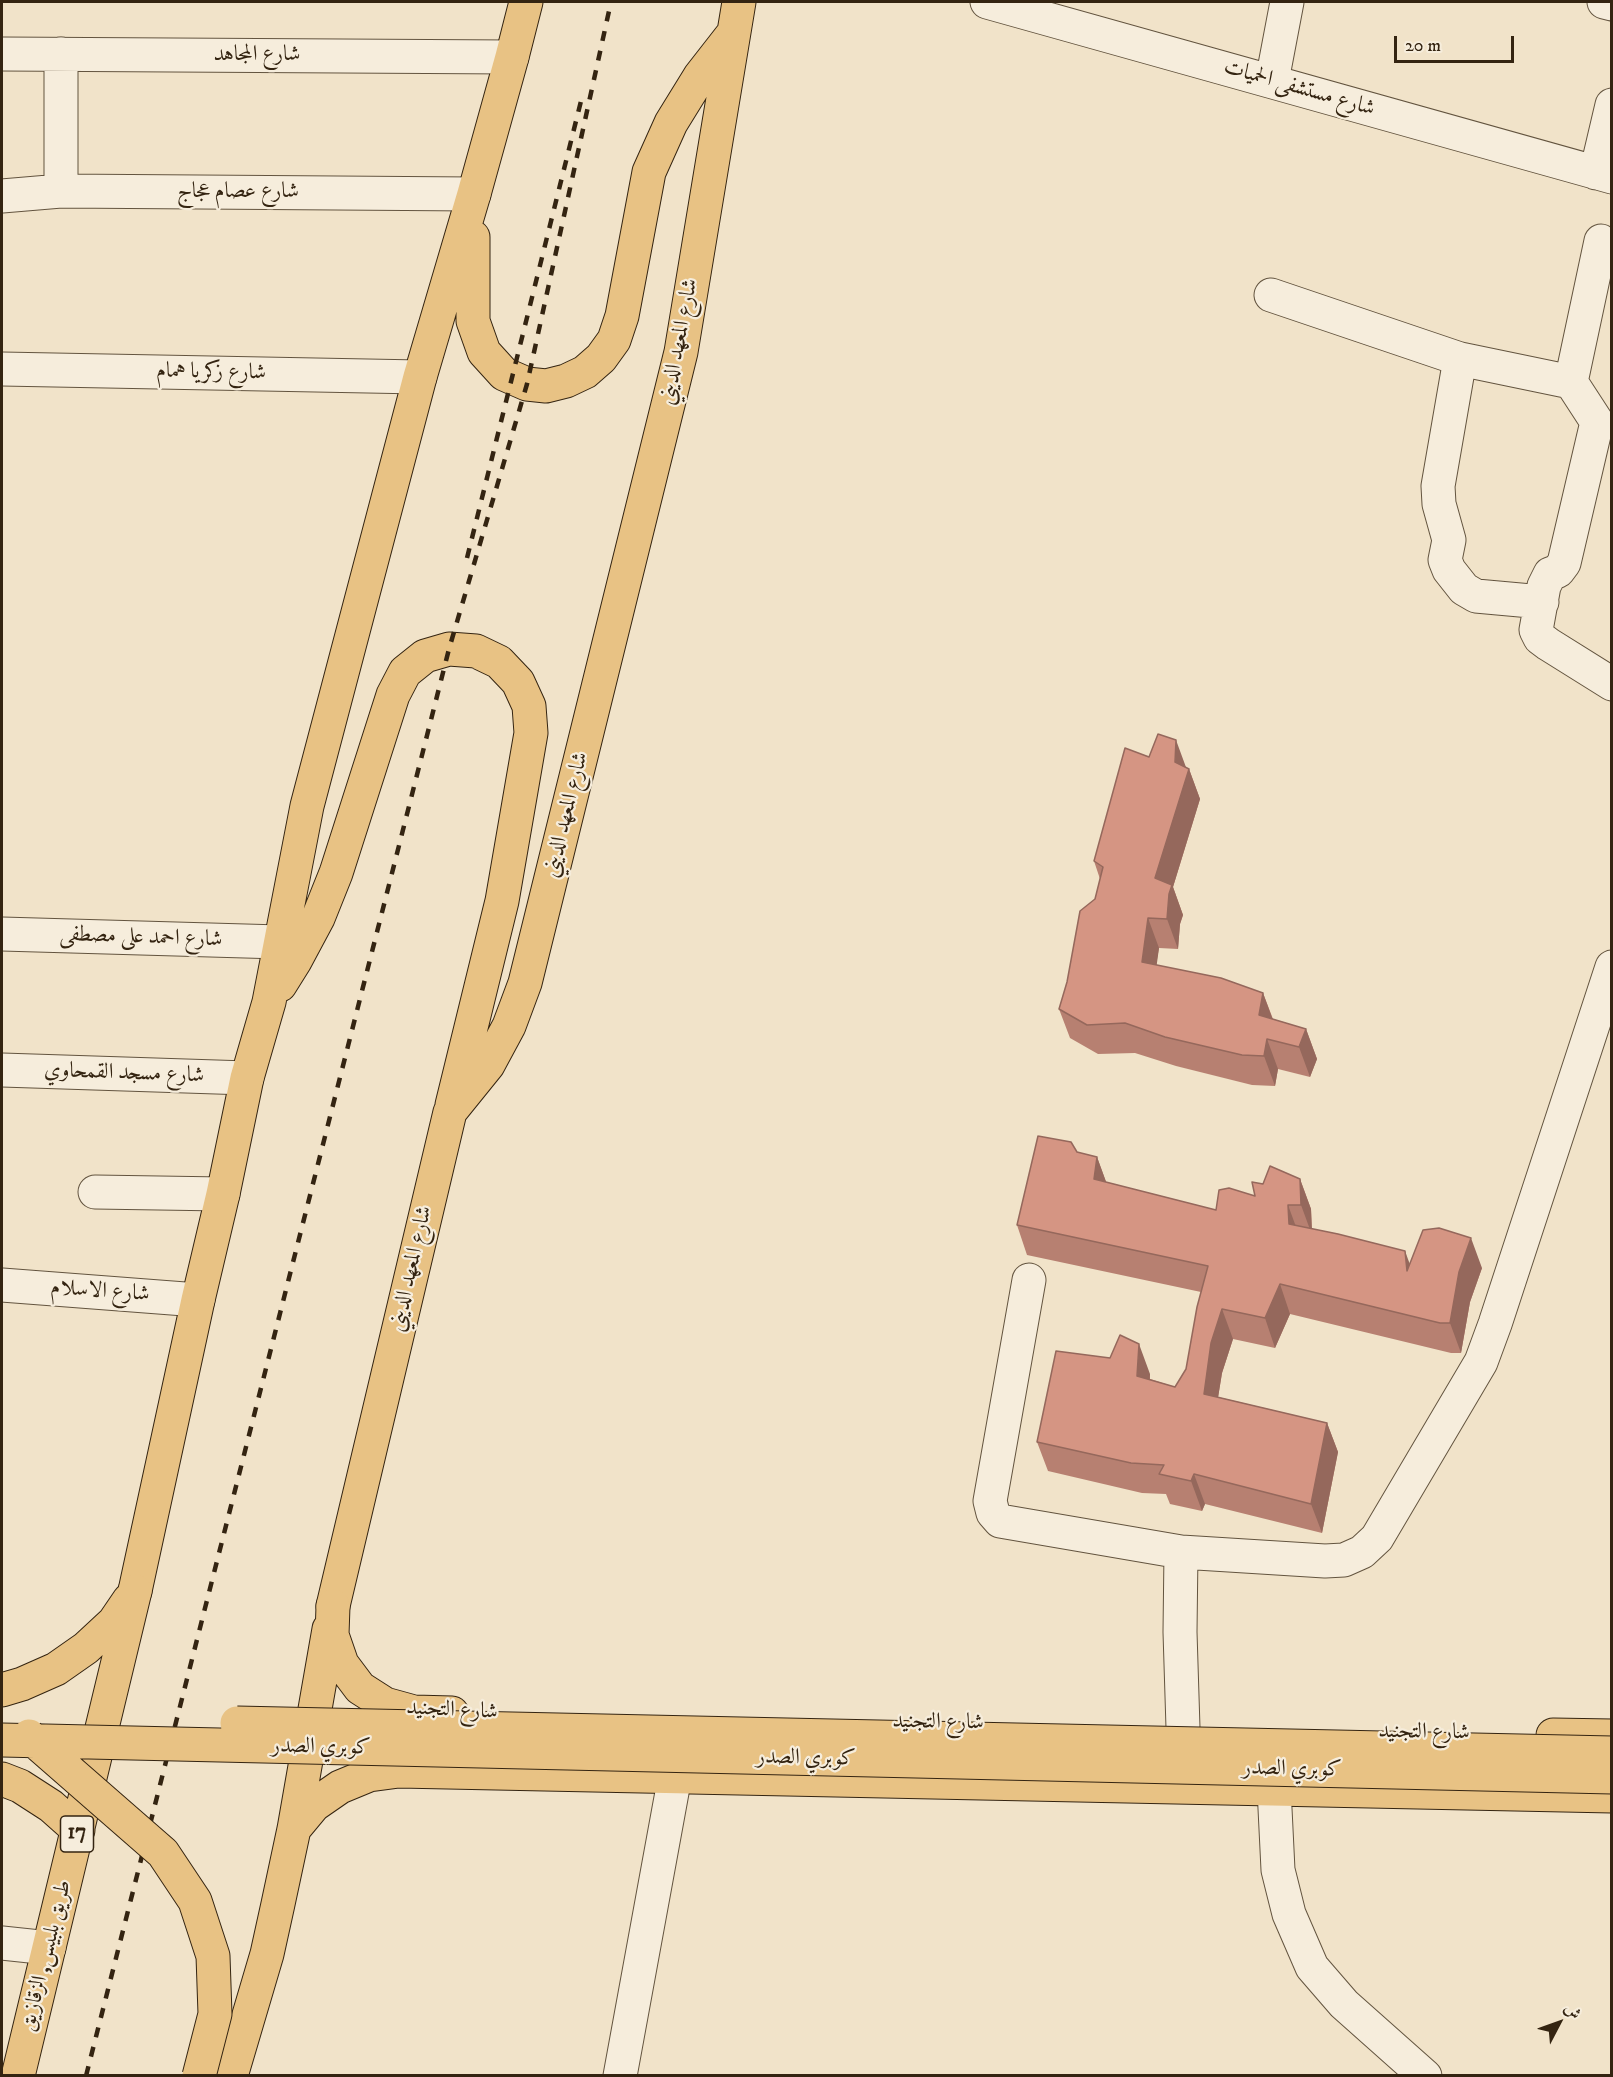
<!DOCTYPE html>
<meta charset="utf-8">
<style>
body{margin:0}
#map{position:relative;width:1613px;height:2077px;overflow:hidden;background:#f1e3c9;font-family:"IM FELL DW Pica",Amiri,serif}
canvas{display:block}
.frame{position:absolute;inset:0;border:3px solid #342411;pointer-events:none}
.north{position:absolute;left:1529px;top:1993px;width:60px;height:60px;-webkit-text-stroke:4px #f6eddc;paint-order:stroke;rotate:49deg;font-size:16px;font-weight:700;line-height:24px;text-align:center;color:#342411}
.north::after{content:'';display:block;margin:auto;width:21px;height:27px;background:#342411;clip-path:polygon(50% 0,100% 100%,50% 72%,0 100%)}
.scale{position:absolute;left:1394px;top:36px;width:120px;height:27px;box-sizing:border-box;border:3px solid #342411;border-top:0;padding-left:8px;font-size:18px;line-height:21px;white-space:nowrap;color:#342411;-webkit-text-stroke:4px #f6eddc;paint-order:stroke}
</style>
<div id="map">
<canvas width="1613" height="2077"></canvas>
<div class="frame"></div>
<div class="north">ش</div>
<div class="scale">20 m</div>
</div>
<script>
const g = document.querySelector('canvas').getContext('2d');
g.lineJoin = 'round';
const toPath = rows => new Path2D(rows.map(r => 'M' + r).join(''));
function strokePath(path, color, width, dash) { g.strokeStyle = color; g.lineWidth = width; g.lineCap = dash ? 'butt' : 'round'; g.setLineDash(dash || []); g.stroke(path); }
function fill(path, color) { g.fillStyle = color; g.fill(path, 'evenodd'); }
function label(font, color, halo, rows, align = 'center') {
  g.font = font + ' "IM FELL DW Pica",Amiri,serif'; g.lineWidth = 4.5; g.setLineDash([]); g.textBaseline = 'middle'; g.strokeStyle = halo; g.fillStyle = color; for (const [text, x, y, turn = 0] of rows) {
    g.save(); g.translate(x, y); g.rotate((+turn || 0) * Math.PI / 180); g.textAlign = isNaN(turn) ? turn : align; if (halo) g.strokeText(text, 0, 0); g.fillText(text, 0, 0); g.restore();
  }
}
const minor = toPath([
 [987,2,1612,177],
 [1604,2,1612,4],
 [2,54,512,57],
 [61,54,61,191],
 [1272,81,1287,2],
 [1596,173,1612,105],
 [2,196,61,191,474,194],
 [1601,241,1571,382,1597,422,1564,563,1558,571,1550,574,1544,586,1536,630,1540,638,1548,644,1612,684],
 [1271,295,1460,359,1571,382],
 [1460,359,1438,486,1439,504,1449,540,1445,560,1449,570,1464,589,1476,596,1542,602],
 [2,369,420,377],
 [2,934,280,942],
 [2,1070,247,1078],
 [95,1192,223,1194],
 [1029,1280,990,1501,993,1513,1000,1521,1181,1552],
 [2,1285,198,1300],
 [1183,1728,1180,1632,1181,1552,1325,1561,1344,1560,1362,1552,1377,1538,1481,1362,1495,1324,1612,967],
 [1274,1788,1278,1870,1289,1914,1312,1967,1344,2004,1425,2076],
 [2,1943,49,1948],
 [620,2076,675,1776]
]);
const major = toPath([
 [473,237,473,321,484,352,504,374,527,384,546,386,566,381,585,372,601,358,614,340,622,316,649,172,671,123,700,76,732,35],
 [280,985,295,961,318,918,336,873,393,695,405,672,425,656,449,649,476,651,499,662,518,682,529,706,531,733,502,901,452,1105],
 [135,1591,198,1300,223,1194,247,1078,269,1002,307,806,420,377,474,194,512,57,526,2],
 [333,1606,450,1112,488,1065,509,1026,525,983,681,352,739,2]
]);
const highway = toPath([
 [333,1606,332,1635,342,1664,360,1688,385,1704,414,1712,452,1713],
 [2,1690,22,1684,56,1669,86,1648,114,1622,129,1600],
 [1553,1735,1612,1736],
 [2,1779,20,1786,51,1806,78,1830],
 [294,1829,314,1805,340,1787,369,1775,399,1771,1612,1796],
 [18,2076,135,1591],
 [231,2076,267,1954,278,1904,294,1829,329,1629]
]);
strokePath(minor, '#63543f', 35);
strokePath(major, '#342411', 35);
strokePath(highway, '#342411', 35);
strokePath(minor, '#f6eddc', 33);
strokePath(major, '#e8c284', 33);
strokePath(highway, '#e8c284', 33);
strokePath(toPath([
 [467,558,581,101],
 [86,2076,449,649,527,384,611,2]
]), '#342411', 4.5, [10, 10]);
const highwayBridge = toPath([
 [237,1723,1612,1753],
 [29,1736,163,1853,195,1901,213,1956,215,2014,199,2076],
 [2,1740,1612,1777]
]);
strokePath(highwayBridge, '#342411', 35, []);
strokePath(highwayBridge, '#e8c284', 33);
fill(toPath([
 [1149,757,1189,769,1200,799,1173,887,1183,915,1180,924,1178,949,1159,948,1156,965,1263,993,1273,1019,1306,1029,1317,1059,1310,1077,1278,1069,1275,1086,1252,1085,1176,1066,1135,1053,1098,1054,1070,1038,1059,1009,1095,899,1100,879,1094,861],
 [1077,1152,1097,1157,1106,1182,1216,1210,1255,1196,1263,1184,1300,1179,1311,1209,1312,1229,1410,1264,1482,1268,1470,1302,1461,1353,1451,1353,1290,1314,1275,1348,1233,1339,1222,1373,1218,1397,1327,1423,1338,1452,1322,1533,1205,1504,1202,1511,1170,1504,1166,1494,1142,1493,1048,1471,1037,1442,1150,1374,1150,1379,1175,1387,1186,1369,1201,1292,1027,1255,1017,1225]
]), '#b78071');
fill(toPath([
 [1176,740,1187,770,1189,769,1200,799,1173,887,1183,915,1180,924,1178,949,1167,919,1155,878,1175,762],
 [1148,918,1159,948,1153,992,1142,962],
 [1263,993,1274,1023,1259,1015],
 [1306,1029,1317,1059,1310,1077,1299,1047],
 [1267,1039,1278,1069,1275,1086,1264,1056],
 [1097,1157,1108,1187,1094,1179],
 [1300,1179,1311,1209,1312,1235,1301,1205],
 [1288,1205,1299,1235,1289,1224],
 [1471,1238,1482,1268,1470,1302,1461,1353,1450,1323,1459,1272],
 [1405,1251,1416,1281,1407,1271],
 [1280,1284,1290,1314,1275,1348,1265,1318],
 [1222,1309,1233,1339,1222,1373,1214,1423,1204,1394,1211,1343],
 [1139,1344,1150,1374,1148,1405,1137,1376],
 [1327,1423,1338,1452,1322,1533,1311,1504],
 [1194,1474,1205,1504,1202,1511,1191,1481]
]), '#95685c');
const building = toPath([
 [1158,734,1176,740,1175,762,1189,769,1155,878,1172,885,1169,894,1167,919,1148,918,1142,962,1221,978,1263,993,1259,1015,1306,1029,1299,1047,1267,1039,1264,1056,1242,1055,1165,1037,1125,1023,1087,1025,1059,1009,1067,982,1080,911,1095,899,1103,867,1094,861,1125,748,1149,757,1158,734],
 [1038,1136,1071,1142,1077,1152,1097,1157,1094,1179,1216,1210,1219,1190,1229,1188,1255,1196,1252,1182,1263,1184,1270,1166,1300,1179,1301,1205,1288,1205,1289,1224,1338,1234,1405,1251,1407,1271,1423,1230,1439,1228,1471,1238,1459,1272,1450,1323,1440,1323,1280,1284,1265,1318,1222,1309,1211,1343,1204,1394,1327,1423,1311,1504,1194,1474,1191,1481,1159,1474,1164,1465,1131,1463,1037,1442,1056,1351,1110,1358,1120,1335,1139,1344,1137,1376,1175,1387,1186,1369,1197,1307,1208,1266,1017,1225,1038,1136]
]);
fill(building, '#d59583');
strokePath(building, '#95685c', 1.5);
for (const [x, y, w] of [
 [77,1834,33]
]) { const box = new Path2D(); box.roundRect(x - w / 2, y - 18, w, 36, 4.5); g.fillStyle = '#f6eddc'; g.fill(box); strokePath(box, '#342411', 1.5); }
label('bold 21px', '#342411', null, [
 ["17",77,1834]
]);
label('22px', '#342411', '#f6eddc', [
 ["شارع المجاهد",257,55],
 ["شارع مستشفى الحميات",1299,89,16],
 ["شارع عصام عجاج",238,192],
 ["شارع المعهد الديني",680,342,-79],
 ["شارع زكريا همام",211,373,1],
 ["شارع المعهد الديني",567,815,-76],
 ["شارع احمد على مصطفى",141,938,2],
 ["شارع مسجد القمحاوي",124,1074,2],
 ["شارع المعهد الديني",412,1269,-77],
 ["شارع الاسلام",100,1292,4],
 ["شارع التجنيد",452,1711,3],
 ["شارع التجنيد",938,1723,1],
 ["شارع التجنيد",1424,1733,1],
 ["كوبري الصدر",321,1748,1],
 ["كوبري الصدر",806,1759,1],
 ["كوبري الصدر",1292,1770,1],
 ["طريق بلبيس, الزقازيق",47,1956,-76]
]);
</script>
